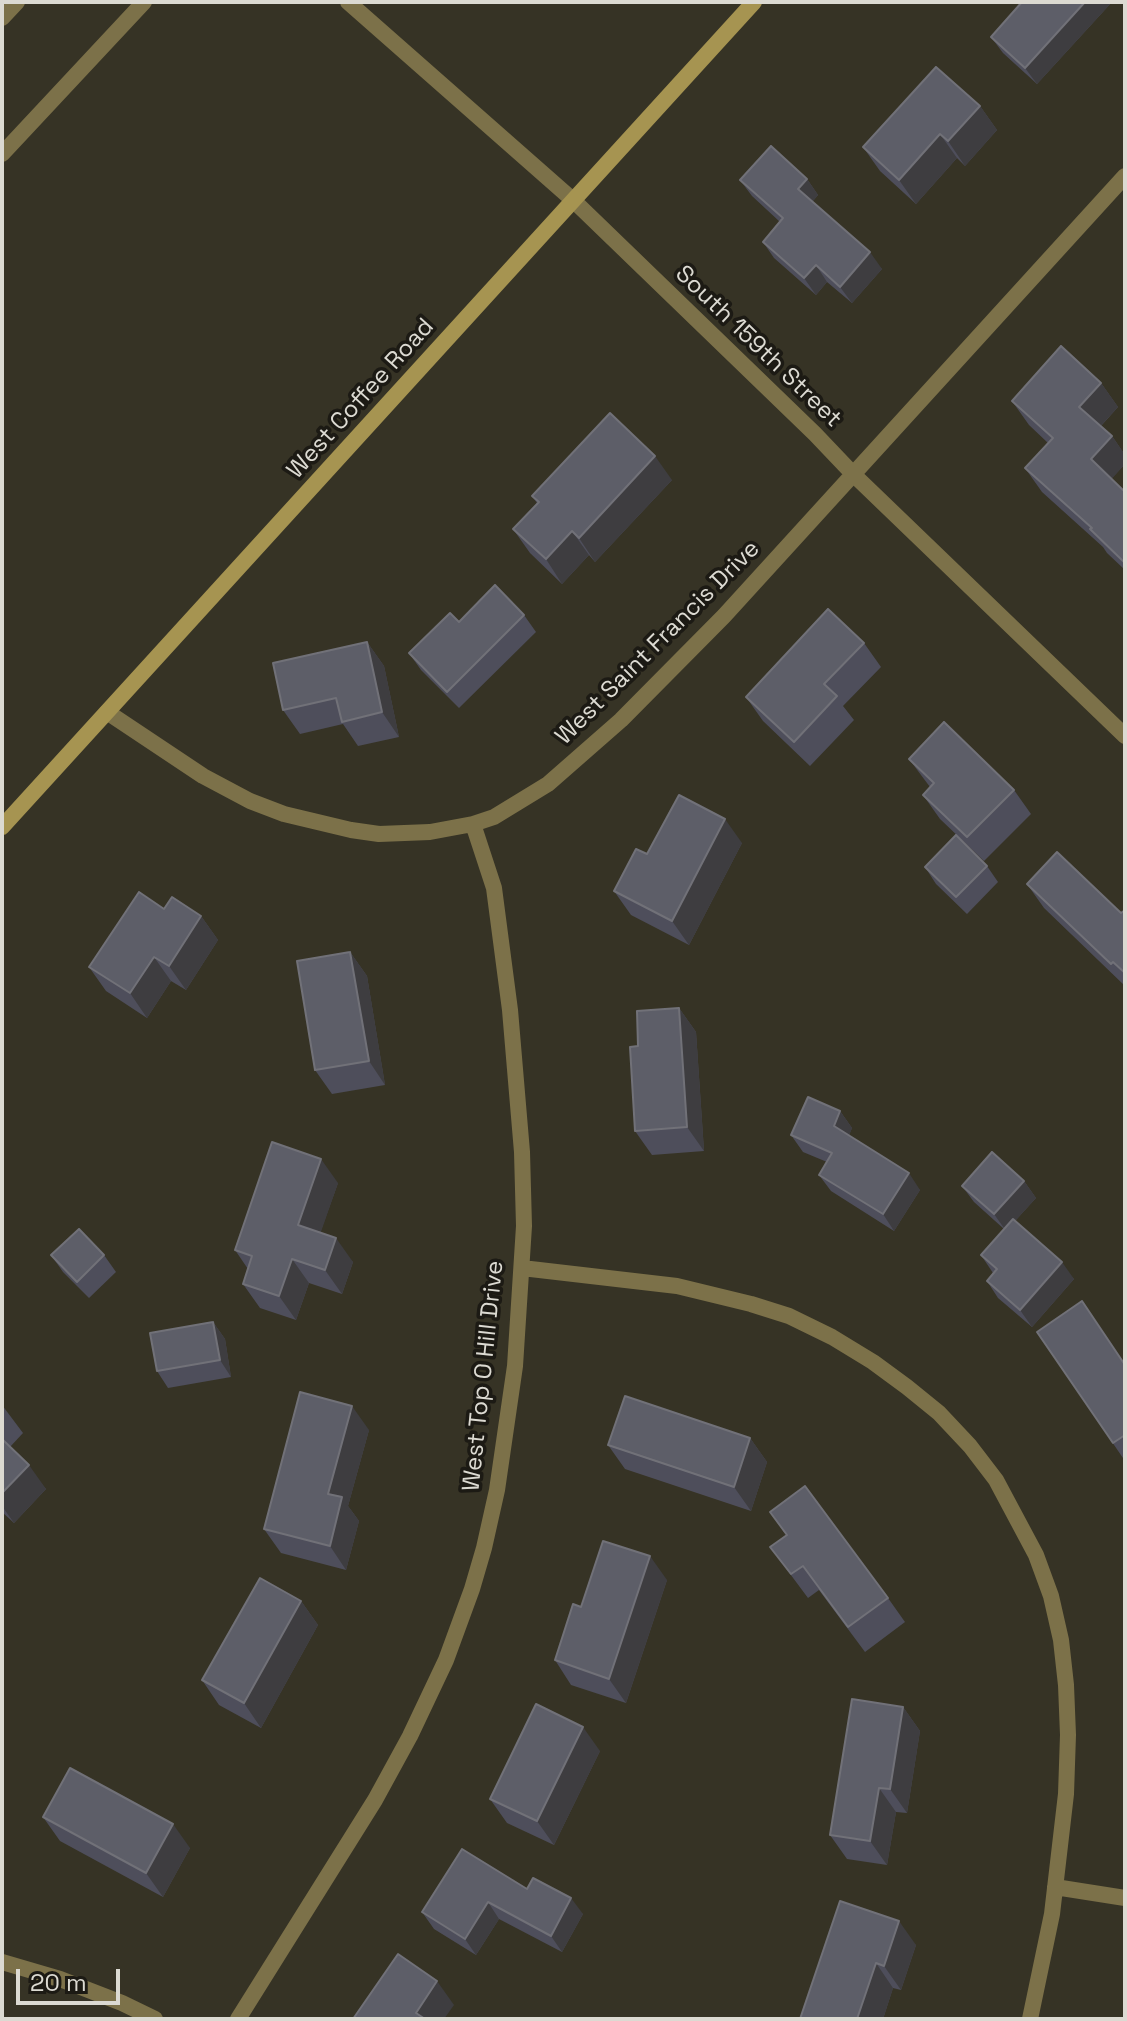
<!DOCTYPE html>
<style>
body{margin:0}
#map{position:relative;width:1127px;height:2021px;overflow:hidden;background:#363325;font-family:"Space Grotesk",sans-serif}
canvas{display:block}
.frame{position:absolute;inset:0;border:4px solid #dcdad2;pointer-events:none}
.scale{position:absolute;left:16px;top:1969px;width:104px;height:36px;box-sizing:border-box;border:4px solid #dcdad2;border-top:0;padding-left:10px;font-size:24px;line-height:28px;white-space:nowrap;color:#dcdad2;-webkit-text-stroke:6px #1c1a14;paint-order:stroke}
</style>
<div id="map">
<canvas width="1127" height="2021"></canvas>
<div class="frame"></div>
<div class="scale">20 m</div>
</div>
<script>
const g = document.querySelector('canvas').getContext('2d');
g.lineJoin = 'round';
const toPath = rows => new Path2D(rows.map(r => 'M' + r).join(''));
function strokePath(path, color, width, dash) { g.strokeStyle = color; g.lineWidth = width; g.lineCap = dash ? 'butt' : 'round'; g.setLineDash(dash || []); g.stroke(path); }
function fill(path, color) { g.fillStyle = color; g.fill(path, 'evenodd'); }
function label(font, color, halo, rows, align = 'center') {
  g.font = font + ' "Space Grotesk",sans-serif'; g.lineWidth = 7; g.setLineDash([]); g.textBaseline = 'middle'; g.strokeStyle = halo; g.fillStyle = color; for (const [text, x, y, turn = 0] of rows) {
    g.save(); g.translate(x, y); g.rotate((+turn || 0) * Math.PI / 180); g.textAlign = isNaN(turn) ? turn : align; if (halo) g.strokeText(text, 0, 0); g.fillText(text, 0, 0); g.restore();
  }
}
strokePath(toPath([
 [348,2,574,201,815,434,854,475,1125,736],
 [2,18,17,2],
 [2,154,144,2],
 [107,712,203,776,250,801,284,814,351,830,379,834,430,832,473,824,494,817,548,784,621,720,724,616,1125,176],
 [522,1268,677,1286,751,1304,789,1316,832,1337,873,1362,907,1387,939,1413,970,1446,996,1480,1036,1555,1051,1596,1061,1640,1066,1685,1068,1735,1066,1794,1052,1914,1030,2019],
 [1055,1887,1125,1898],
 [2,1962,60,1979,122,2003,155,2019],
 [238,2019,375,1800,410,1736,446,1660,472,1589,484,1548,497,1490,515,1366,524,1226,522,1152,510,1010,494,888,473,824]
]), '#7c7149', 16);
strokePath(toPath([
 [2,827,754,2]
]), '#a69451', 16);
fill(toPath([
 [1022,2,1112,2,1037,84,1003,53,991,37],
 [980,106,997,130,965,166,957,158,916,204,880,171,863,147],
 [807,179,818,195,812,202,882,269,852,303,827,282,816,295,774,258,763,242,780,222,752,196,740,180],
 [1101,383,1118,407,1101,426,1112,436,1125,455,1125,464,1111,479,1125,492,1125,570,1107,553,1103,547,1042,492,1025,468,1048,443,1029,425,1012,401],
 [672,480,595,562,589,555,562,584,530,553,513,529,537,503,532,496],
 [524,615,536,632,459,708,421,670,409,653,459,622],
 [367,642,384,666,399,737,358,746,343,724,300,734,283,710],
 [864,643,881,667,843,706,854,720,810,766,763,721,746,697],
 [909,759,1014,790,1031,814,984,861,940,819,923,795,930,787],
 [742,843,689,945,631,915,614,891,647,854],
 [987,866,998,882,967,914,936,884,925,867],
 [1027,884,1121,913,1125,910,1125,986,1044,908],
 [164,909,201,916,218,940,186,990,171,981,147,1018,106,991,89,967],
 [350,952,367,976,385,1085,332,1094,315,1070],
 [679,1008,696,1032,704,1151,652,1155,635,1131,638,1046],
 [840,1111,852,1128,849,1135,920,1190,894,1231,831,1191,819,1175,827,1162,803,1152,791,1135],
 [1024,1181,1036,1198,1015,1221,1074,1279,1032,1327,998,1298,987,1281,993,1273,981,1255,1004,1229,974,1202,962,1186],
 [338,1183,320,1233,353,1262,342,1294,309,1283,296,1320,260,1308,243,1284,248,1269,235,1250],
 [51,1255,104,1255,116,1272,89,1298,63,1272],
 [213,1322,225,1339,231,1377,168,1388,157,1371],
 [1037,1332,1125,1364,1125,1461],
 [2,1405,23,1433,10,1447,46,1489,14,1523,2,1512],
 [369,1430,348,1506,359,1521,346,1570,281,1553,264,1529],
 [750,1438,767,1462,751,1511,625,1469,608,1445],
 [770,1512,888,1598,905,1622,865,1652,819,1590,808,1598,770,1547,786,1535],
 [667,1580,626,1703,571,1685,555,1660,581,1607],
 [301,1601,318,1625,261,1728,219,1705,202,1680],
 [903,1707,920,1731,907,1813,896,1812,887,1865,847,1859,830,1835],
 [600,1751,554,1845,507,1823,490,1799],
 [43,1817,190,1848,163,1897,60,1841],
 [527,1889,583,1914,562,1952,499,1919,476,1955,434,1929,422,1912],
 [840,1901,916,1945,901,1990,893,1988,883,2019]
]), '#4e4e5b');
fill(toPath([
 [1085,2,1112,2,1037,84,1025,68],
 [980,106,997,130,965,166,948,141],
 [940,134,957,158,916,204,899,180],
 [807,179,818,195,809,206,798,189],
 [870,252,882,269,852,303,840,287],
 [816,265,827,282,816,295,804,278],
 [1101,383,1118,407,1096,431,1079,407],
 [1112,436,1125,455,1125,464,1108,483,1091,459],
 [655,456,672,480,595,562,579,538],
 [572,531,589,555,562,584,546,559],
 [367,642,384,666,399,737,382,712],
 [725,819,742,843,689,945,672,921],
 [201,916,218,940,186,990,169,966],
 [350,952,367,976,385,1085,369,1061],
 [154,957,171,981,147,1018,130,993],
 [679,1008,696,1032,704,1151,687,1127],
 [840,1111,852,1128,846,1143,834,1126],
 [321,1159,338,1183,315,1249,298,1225],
 [909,1173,920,1190,894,1231,883,1214],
 [1024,1181,1036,1198,1006,1231,994,1214],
 [336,1238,353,1262,342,1294,325,1270],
 [292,1259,309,1283,296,1320,279,1296],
 [1062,1262,1074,1279,1032,1327,1020,1310],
 [213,1322,225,1339,231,1377,220,1360],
 [352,1406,369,1430,348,1506,359,1521,346,1570,330,1546,328,1494],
 [750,1438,767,1462,751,1511,734,1487],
 [29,1465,46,1489,14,1523,2,1506,2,1493],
 [650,1556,667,1580,626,1703,609,1679],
 [301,1601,318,1625,261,1728,244,1703],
 [903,1707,920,1731,907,1813,890,1789],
 [583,1727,600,1751,554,1845,537,1821],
 [879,1788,896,1812,887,1865,870,1841],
 [173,1824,190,1848,163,1897,146,1873],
 [571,1898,583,1914,562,1952,551,1936],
 [488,1902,499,1919,476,1955,465,1939],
 [899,1921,916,1945,901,1990,884,1966],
 [876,1963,893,1988,883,2019,857,2019],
 [437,1981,454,2005,444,2019,420,2019,416,2013]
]), '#3e3d40');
const building = toPath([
 [1022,2,1085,2,1025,68,991,37,1022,2],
 [936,67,980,106,948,141,940,134,899,180,863,147,936,67],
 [771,146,807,179,798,189,870,252,840,287,816,265,804,278,763,242,783,218,740,180,771,146],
 [1061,346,1101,383,1079,407,1112,436,1091,459,1125,492,1125,563,1090,529,1092,528,1025,468,1053,438,1012,401,1061,346],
 [610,413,655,456,579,538,572,531,546,559,513,529,539,502,532,496,610,413],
 [495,585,524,615,447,692,409,653,450,613,459,622,495,585],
 [828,609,864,643,824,684,837,696,794,742,746,697,828,609],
 [367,642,382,712,342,722,336,698,283,710,273,663,367,642],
 [944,722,1014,790,967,837,923,795,934,783,909,759,944,722],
 [679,795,725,819,672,921,614,891,636,849,647,854,679,795],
 [956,835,987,866,956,897,925,867,956,835],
 [1057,852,1121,913,1125,910,1125,973,1113,962,1111,964,1027,884,1057,852],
 [139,892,164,909,172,897,201,916,169,966,154,957,130,993,89,967,139,892],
 [350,952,369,1061,315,1070,297,961,350,952],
 [679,1008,687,1127,635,1131,630,1047,638,1046,637,1011,679,1008],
 [808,1097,840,1111,834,1126,909,1173,883,1214,819,1175,832,1153,791,1135,808,1097],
 [272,1142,321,1159,298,1225,336,1238,325,1270,292,1259,279,1296,243,1284,252,1256,235,1250,272,1142],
 [992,1152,1024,1181,994,1214,962,1186,992,1152],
 [1013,1219,1062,1262,1020,1310,987,1281,997,1269,981,1255,1013,1219],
 [79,1229,104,1255,77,1282,51,1255,79,1229],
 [1082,1301,1125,1365,1125,1435,1113,1443,1037,1332,1082,1301],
 [213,1322,220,1360,157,1371,150,1333,213,1322],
 [300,1392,352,1406,328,1494,342,1497,330,1546,264,1529,300,1392],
 [625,1396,750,1438,734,1487,608,1445,625,1396],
 [2,1439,29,1465,2,1493,2,1439],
 [805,1486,888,1598,848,1627,803,1566,791,1574,770,1547,787,1535,770,1512,805,1486],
 [603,1541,650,1556,609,1679,555,1660,573,1604,581,1607,603,1541],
 [260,1578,301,1601,244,1703,202,1680,260,1578],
 [852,1699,903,1707,890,1789,879,1788,870,1841,830,1835,852,1699],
 [536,1704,583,1727,537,1821,490,1799,536,1704],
 [70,1768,173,1824,146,1873,43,1817,70,1768],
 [462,1849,527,1889,533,1878,571,1898,551,1936,488,1902,465,1939,422,1912,462,1849],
 [840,1901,899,1921,884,1966,876,1963,857,2019,800,2019,840,1901],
 [398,1954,437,1981,416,2013,425,2019,353,2019,398,1954]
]);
fill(building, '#5d5e68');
strokePath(building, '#717178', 2);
label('24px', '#dcdad2', '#1c1a14', [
 ["South 159th Street",758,347,44],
 ["West Coffee Road",361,399,-48],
 ["West Saint Francis Drive",658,643,-45],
 ["West Top O Hill Drive",484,1376,-84]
]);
</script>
